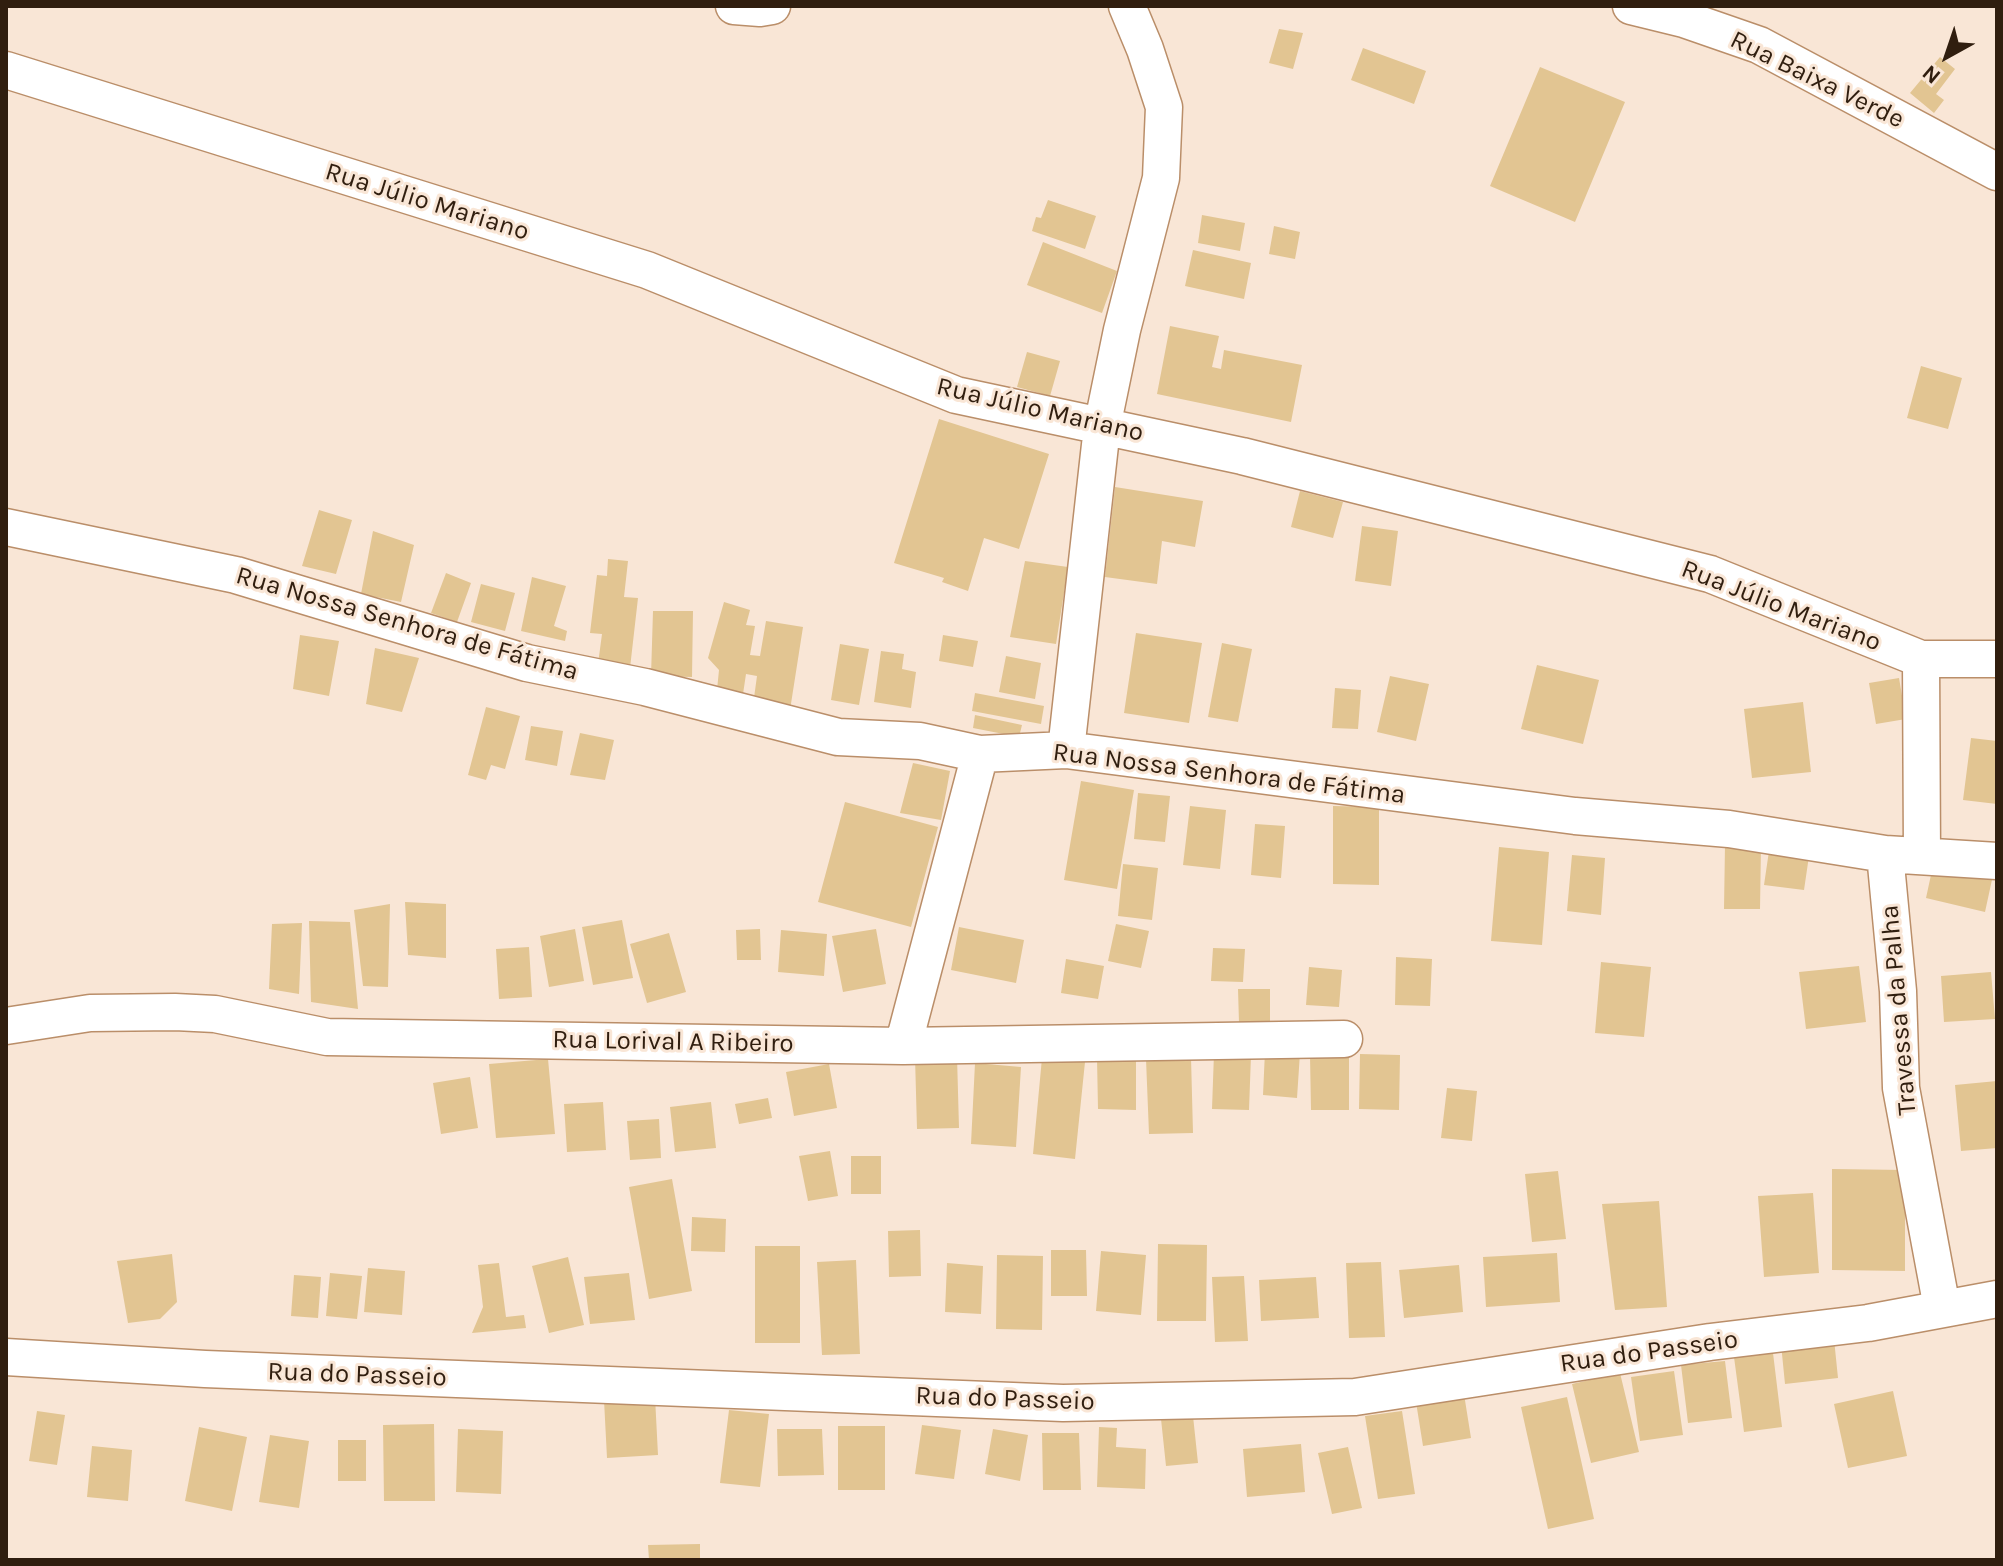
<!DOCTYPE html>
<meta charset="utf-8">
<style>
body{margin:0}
#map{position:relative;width:2003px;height:1566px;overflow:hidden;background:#f9e6d6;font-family:Karla,sans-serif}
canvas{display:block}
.frame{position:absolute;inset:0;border:8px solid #301e0f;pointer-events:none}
.north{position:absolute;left:1907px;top:16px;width:80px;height:80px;-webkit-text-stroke:6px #f9e6d6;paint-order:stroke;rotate:220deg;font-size:22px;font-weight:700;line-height:32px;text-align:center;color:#301e0f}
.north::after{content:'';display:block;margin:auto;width:28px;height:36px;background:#301e0f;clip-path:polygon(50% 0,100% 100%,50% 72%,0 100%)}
</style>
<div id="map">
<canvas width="2003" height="1566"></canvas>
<div class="frame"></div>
<div class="north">N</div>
</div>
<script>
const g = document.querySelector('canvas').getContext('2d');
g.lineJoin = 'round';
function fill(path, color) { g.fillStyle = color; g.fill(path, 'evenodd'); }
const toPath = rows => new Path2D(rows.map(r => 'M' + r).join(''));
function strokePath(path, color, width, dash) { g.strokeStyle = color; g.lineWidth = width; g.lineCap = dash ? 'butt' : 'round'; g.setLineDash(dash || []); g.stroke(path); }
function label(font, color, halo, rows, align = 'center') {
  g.font = font + ' Karla,sans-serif'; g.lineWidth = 6; g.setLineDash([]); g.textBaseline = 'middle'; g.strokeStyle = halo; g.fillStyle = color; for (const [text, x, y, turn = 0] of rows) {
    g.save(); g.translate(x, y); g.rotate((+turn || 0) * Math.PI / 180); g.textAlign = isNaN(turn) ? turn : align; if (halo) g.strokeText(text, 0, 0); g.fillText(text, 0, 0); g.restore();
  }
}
fill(toPath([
 [1279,29,1303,33,1293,69,1269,63],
 [1363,48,1426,71,1414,104,1351,80],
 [1940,57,1955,69,1936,94,1944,100,1934,113,1910,93],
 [1540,67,1625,102,1575,222,1490,186],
 [1048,200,1096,216,1085,249,1032,231,1036,217,1041,218],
 [1202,215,1245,223,1240,251,1198,243],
 [1274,226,1300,232,1295,259,1269,254],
 [1043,242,1117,271,1102,313,1027,285],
 [1193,250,1251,263,1244,299,1185,286],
 [1170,326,1219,336,1212,367,1221,369,1224,350,1302,365,1291,422,1157,394],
 [1027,352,1060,361,1050,396,1017,387],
 [1921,366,1962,378,1948,429,1907,418],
 [939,419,1049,454,1019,549,984,538,968,591,942,582,944,578,894,563],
 [1115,487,1203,501,1195,547,1162,541,1157,584,1105,577],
 [1300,491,1343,502,1333,538,1291,527],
 [319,510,352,520,336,574,302,566],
 [1362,526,1398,531,1391,586,1355,581],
 [373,531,414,545,401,602,361,594],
 [608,559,628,561,624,597,638,598,630,668,598,664,602,634,590,633,597,575,607,576],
 [1025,561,1068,567,1056,644,1010,637],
 [446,573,471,583,457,622,431,613],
 [532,577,566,586,554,626,567,631,565,641,521,631],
 [481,584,515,593,505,631,471,622],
 [724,602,750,610,746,625,755,626,750,655,760,656,766,621,803,627,790,710,753,705,757,676,746,674,743,694,717,690,719,670,708,658],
 [653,611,693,611,692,677,651,676],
 [1136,633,1202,643,1189,723,1124,713],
 [300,635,339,641,329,696,293,689],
 [943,635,978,641,973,667,939,661],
 [1222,643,1252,649,1238,722,1208,717],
 [840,644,869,649,859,705,831,700],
 [375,648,419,658,402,712,366,704],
 [881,651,904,654,902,669,916,672,911,708,874,702],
 [1006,656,1041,663,1035,699,999,692],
 [1537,665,1599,680,1583,744,1521,729],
 [1390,676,1429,684,1416,741,1377,732],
 [1899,678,1906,719,1876,724,1869,683],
 [1335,688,1361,690,1358,729,1332,728],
 [975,693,1044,706,1041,724,972,711],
 [1803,702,1811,772,1752,778,1744,709],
 [486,707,520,716,505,769,491,765,486,780,468,775],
 [975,715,1022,725,1019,737,973,728],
 [531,726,563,731,557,766,525,760],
 [580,733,614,740,605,780,570,775],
 [1971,738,1997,741,1997,804,1963,800],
 [913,763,950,771,941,820,900,813],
 [1081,781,1134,790,1117,889,1064,880],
 [1138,793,1170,796,1165,842,1134,839],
 [845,802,938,827,911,927,818,902],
 [1190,806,1226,810,1220,869,1183,865],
 [1333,806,1379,807,1379,885,1333,884],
 [1255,824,1285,826,1281,878,1251,875],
 [1725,845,1761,845,1760,909,1724,909],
 [1499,847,1549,852,1542,945,1491,941],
 [1769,851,1809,856,1804,890,1764,885],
 [1572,855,1605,858,1601,915,1567,911],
 [1934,861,1993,875,1985,912,1926,898],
 [1123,864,1158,868,1152,920,1118,916],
 [405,902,446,904,446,958,408,955],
 [390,904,388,987,363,986,354,910],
 [622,920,633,978,593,985,582,927],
 [309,921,350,922,358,1009,311,1002],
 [302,923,299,994,269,989,272,924],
 [1116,924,1149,931,1141,968,1108,961],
 [959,927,1024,940,1016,983,951,970],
 [575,929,584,981,549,987,540,936],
 [760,929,761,960,737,960,736,930],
 [876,929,886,984,843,992,832,936],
 [781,930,827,934,824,976,778,972],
 [669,933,686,992,647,1003,630,944],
 [529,947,532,997,499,999,496,949],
 [1213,948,1245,949,1243,982,1211,981],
 [1396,957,1432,959,1430,1006,1395,1005],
 [1066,959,1104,966,1098,999,1061,993],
 [1601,962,1651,967,1644,1037,1595,1033],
 [1859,966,1866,1022,1806,1029,1799,972],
 [1309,967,1342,970,1339,1007,1306,1005],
 [1991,972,1995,1019,1944,1022,1941,976],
 [1238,989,1270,989,1270,1023,1239,1023],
 [1265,1051,1300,1053,1297,1098,1263,1095],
 [1214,1053,1251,1055,1249,1110,1212,1109],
 [1360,1054,1400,1055,1399,1110,1359,1109],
 [1310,1055,1349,1055,1349,1110,1311,1110],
 [957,1056,959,1128,917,1129,915,1057],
 [1191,1057,1193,1133,1149,1134,1146,1059],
 [1042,1058,1085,1062,1075,1159,1033,1154],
 [1097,1058,1136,1058,1136,1110,1098,1109],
 [548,1059,555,1134,496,1138,489,1064],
 [975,1063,1021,1067,1016,1147,971,1144],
 [829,1064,837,1108,794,1116,786,1072],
 [470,1077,478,1128,441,1134,433,1083],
 [1997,1081,1997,1148,1961,1151,1955,1085],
 [1447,1088,1477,1091,1472,1141,1441,1138],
 [768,1098,772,1118,739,1124,735,1104],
 [603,1102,606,1150,567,1152,564,1104],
 [711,1102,716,1148,675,1152,670,1107],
 [659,1119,661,1158,630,1160,627,1121],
 [830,1151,838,1196,808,1201,799,1156],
 [851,1156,881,1156,881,1194,851,1194],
 [1832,1169,1905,1170,1905,1271,1832,1270],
 [1558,1171,1566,1239,1532,1242,1525,1174],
 [672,1179,692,1291,649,1299,629,1187],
 [1813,1193,1819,1273,1764,1277,1758,1196],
 [1659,1201,1667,1307,1615,1310,1602,1204],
 [692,1217,726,1219,725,1252,691,1251],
 [920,1230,921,1276,889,1277,888,1231],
 [1158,1244,1207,1245,1206,1321,1157,1321],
 [755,1246,800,1246,800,1343,755,1343],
 [1051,1250,1086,1250,1087,1296,1051,1296],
 [1101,1251,1146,1255,1141,1315,1096,1311],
 [1557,1253,1560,1302,1486,1307,1483,1257],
 [172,1254,177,1302,160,1319,128,1323,117,1261],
 [997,1255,1043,1256,1042,1330,996,1329],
 [568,1257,584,1325,549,1333,532,1266],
 [856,1260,860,1354,822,1355,817,1262],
 [1381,1262,1385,1337,1349,1338,1346,1263],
 [499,1263,506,1317,524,1315,526,1328,472,1333,483,1307,478,1265],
 [947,1263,983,1266,981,1314,945,1312],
 [1459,1265,1463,1312,1404,1318,1399,1270],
 [368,1268,405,1271,402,1315,364,1312],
 [330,1273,362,1276,357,1319,326,1316],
 [629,1273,635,1320,590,1324,584,1277],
 [294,1275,321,1277,318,1318,291,1316],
 [1244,1276,1248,1341,1215,1342,1212,1277],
 [1316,1277,1319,1318,1261,1321,1259,1280],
 [1834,1339,1838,1378,1785,1384,1781,1344],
 [1773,1353,1782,1427,1744,1432,1734,1357],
 [1725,1361,1732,1418,1688,1423,1681,1365],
 [1674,1371,1683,1435,1640,1441,1631,1377],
 [1620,1373,1639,1452,1591,1463,1572,1384],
 [1893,1391,1907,1456,1848,1468,1834,1404],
 [1464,1394,1471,1438,1423,1446,1416,1402],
 [655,1397,658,1455,607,1458,604,1400],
 [1567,1397,1594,1519,1548,1529,1521,1407],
 [729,1410,769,1414,760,1487,720,1483],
 [37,1411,65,1415,57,1465,29,1461],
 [1402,1411,1415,1494,1378,1499,1365,1416],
 [1193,1416,1198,1463,1166,1466,1161,1419],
 [434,1424,435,1501,384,1501,383,1425],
 [922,1425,961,1430,954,1479,915,1474],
 [838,1426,885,1426,885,1490,838,1490],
 [199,1427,247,1437,232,1511,185,1501],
 [1099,1427,1117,1428,1116,1447,1146,1449,1145,1489,1097,1487],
 [458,1429,503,1431,501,1494,456,1492],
 [777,1429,822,1429,824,1475,778,1476],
 [993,1429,1028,1435,1020,1481,985,1474],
 [1042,1433,1079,1433,1081,1490,1043,1490],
 [270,1435,309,1441,299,1508,259,1502],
 [338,1440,366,1440,366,1481,338,1481],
 [1301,1444,1305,1492,1247,1497,1243,1449],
 [92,1446,132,1450,128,1501,87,1497],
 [1348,1447,1362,1508,1332,1514,1318,1453],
 [700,1544,700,1560,649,1560,648,1545]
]), '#e2c592');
const minor = toPath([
 [734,6,760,8,772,6],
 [1631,6,1684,19,1759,45,1997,172],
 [6,70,647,270,956,395,1242,456,1710,574,1921,659,1997,659],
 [6,527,236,575,527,663,645,687,838,737,920,741,980,754,1066,750,1575,816,1729,829,1885,854,1997,861],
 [1921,659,1922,856],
 [1066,750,1102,427,1122,330,1161,178,1164,107,1145,49,1127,6],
 [1885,854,1898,991,1901,1088,1942,1308],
 [6,1026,90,1013,175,1012,215,1014,327,1037,903,1046,1344,1039],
 [903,1046,980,754],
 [6,1357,205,1369,1063,1403,1355,1397,1710,1342,1868,1323,1997,1299]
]);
strokePath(minor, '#ba8e69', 39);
strokePath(minor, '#fff', 36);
label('26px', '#301e0f', '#f9e6d6', [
 ["Rua Baixa Verde",1817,80,26],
 ["Rua Júlio Mariano",427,202,17],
 ["Rua Júlio Mariano",1040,410,13],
 ["Rua Júlio Mariano",1781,606,21],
 ["Rua Nossa Senhora de Fátima",407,624,16],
 ["Rua Nossa Senhora de Fátima",1229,774,7],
 ["Travessa da Palha",1899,1010,-95],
 ["Rua Lorival A Ribeiro",673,1042,1],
 ["Rua do Passeio",1649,1352,-8],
 ["Rua do Passeio",357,1375,2],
 ["Rua do Passeio",1005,1399,2]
]);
</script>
